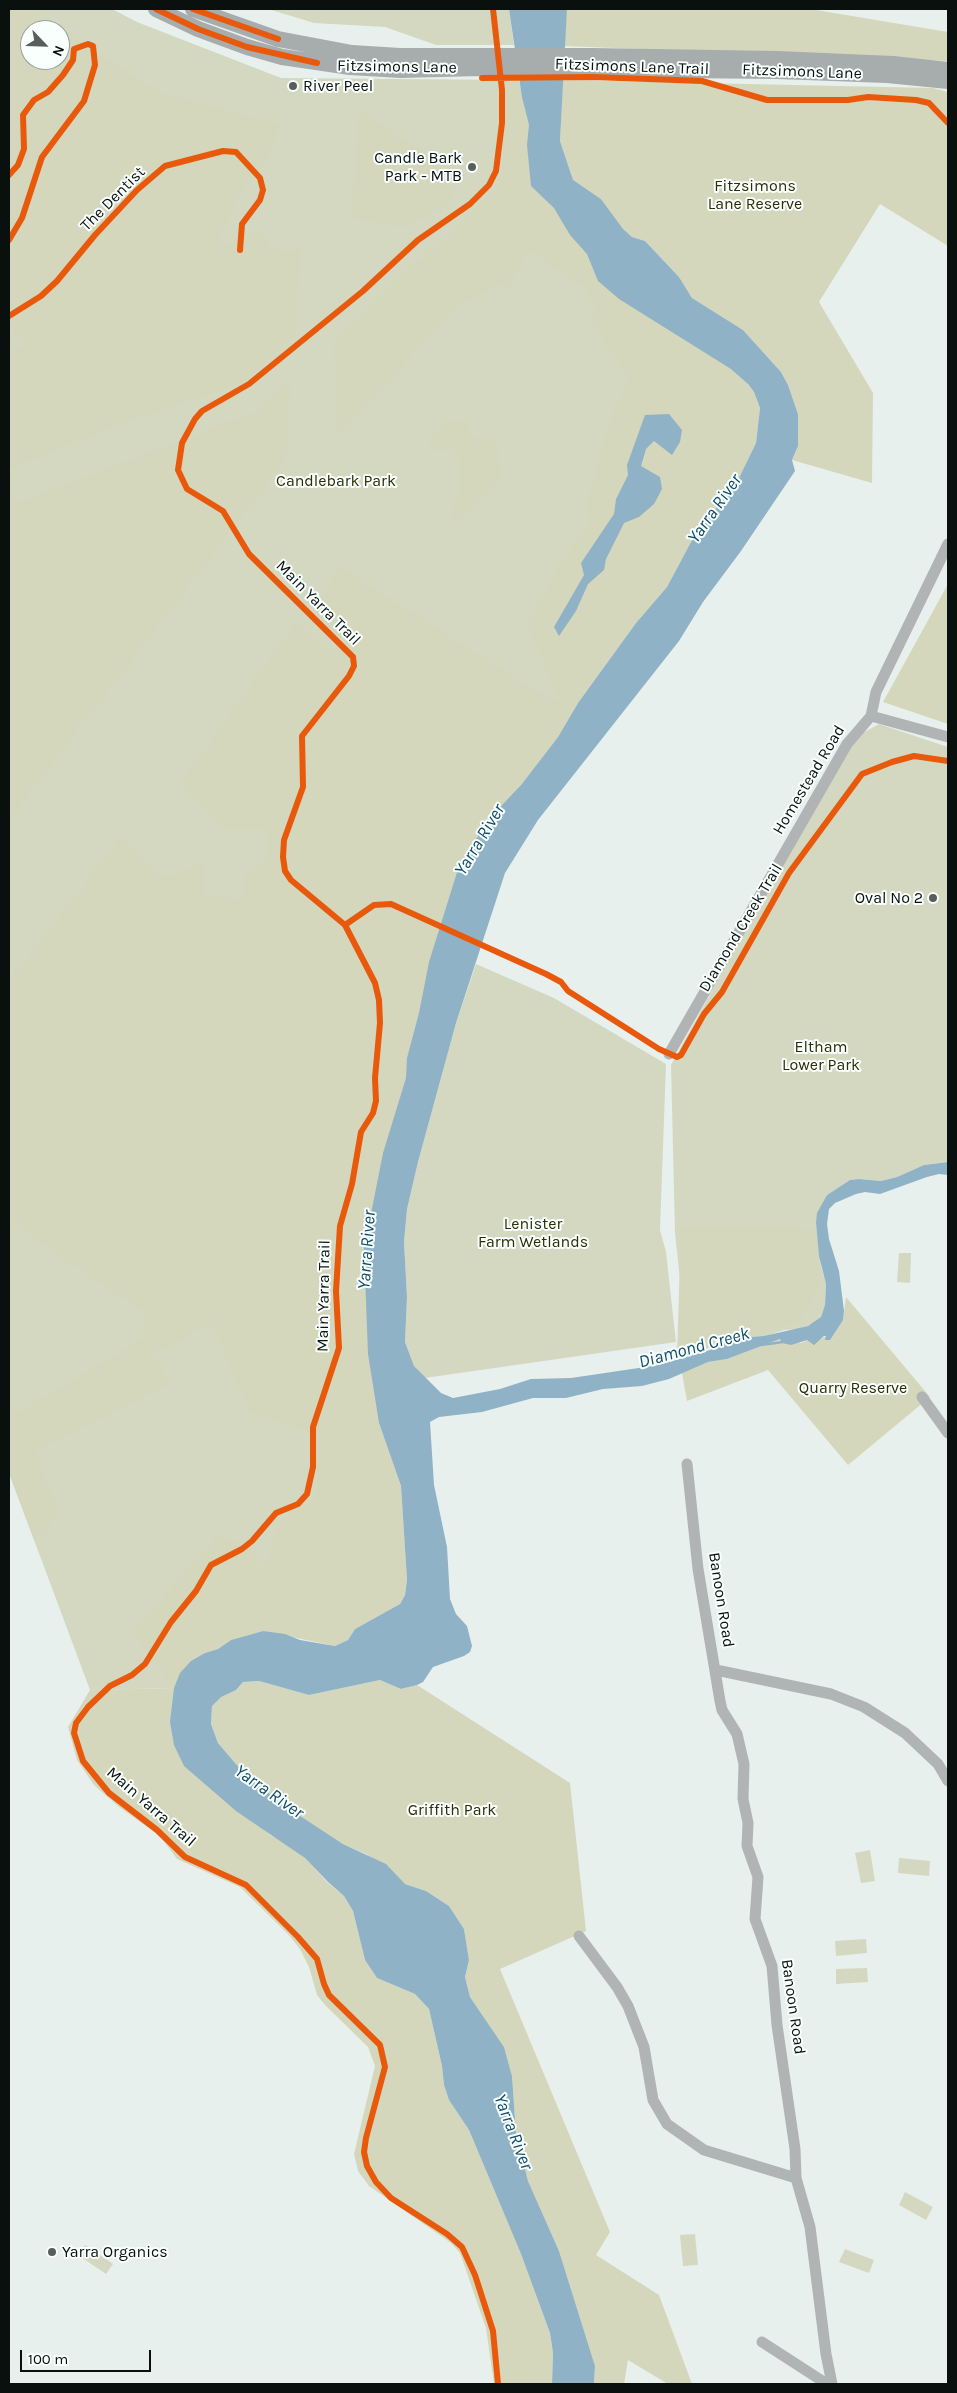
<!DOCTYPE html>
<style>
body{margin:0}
#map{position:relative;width:957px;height:2393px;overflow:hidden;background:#e8f0ee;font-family:Karla,sans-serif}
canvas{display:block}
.frame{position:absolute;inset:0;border:10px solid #0a100e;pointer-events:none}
.north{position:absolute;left:20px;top:20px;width:50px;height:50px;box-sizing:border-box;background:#f8fffd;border:1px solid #999f9d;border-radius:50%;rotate:114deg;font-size:14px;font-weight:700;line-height:20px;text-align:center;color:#0a100e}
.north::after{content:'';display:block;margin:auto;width:18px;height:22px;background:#585e5c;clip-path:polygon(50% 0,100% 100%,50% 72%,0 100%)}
.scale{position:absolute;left:20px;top:2350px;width:131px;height:22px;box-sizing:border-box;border:2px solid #0a100e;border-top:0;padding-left:6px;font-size:15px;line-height:18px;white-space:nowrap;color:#0a100e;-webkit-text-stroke:4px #f8fffd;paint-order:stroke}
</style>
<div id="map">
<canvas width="957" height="2393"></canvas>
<div class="frame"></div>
<div class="north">N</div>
<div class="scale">100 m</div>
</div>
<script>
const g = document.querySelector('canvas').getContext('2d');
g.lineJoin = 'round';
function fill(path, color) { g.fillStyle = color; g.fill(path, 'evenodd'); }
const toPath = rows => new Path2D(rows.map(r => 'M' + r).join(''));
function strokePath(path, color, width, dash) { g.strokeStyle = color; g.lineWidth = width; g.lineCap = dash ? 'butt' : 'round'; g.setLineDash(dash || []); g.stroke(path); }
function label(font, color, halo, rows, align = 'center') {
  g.font = font + ' Karla,sans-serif'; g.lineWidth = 4; g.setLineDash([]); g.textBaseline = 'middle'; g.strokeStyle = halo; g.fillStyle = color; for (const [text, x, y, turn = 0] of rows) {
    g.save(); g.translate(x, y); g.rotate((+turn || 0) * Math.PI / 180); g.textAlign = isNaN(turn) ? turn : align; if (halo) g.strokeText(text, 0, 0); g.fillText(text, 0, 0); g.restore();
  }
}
fill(toPath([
 [9,9,112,9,137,22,281,78,519,80,529,125,748,384,445,917,379,1423,174,1688,90,1690,9,1473],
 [30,30,60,30,60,60,30,60],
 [268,9,509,9,514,45,436,45,385,27,314,23],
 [879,724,948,747,948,1162,924,1165,897,1177,881,1181,859,1179,850,1180,827,1195,816,1224,821,1266,826,1284,825,1305,821,1317,815,1323,799,1329,784,1330,763,1337,729,1340,688,1356,675,1233,671,1065,835,769,859,735],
 [476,964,554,998,666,1064,660,1230,666,1252,676,1342,425,1378,414,1366,405,1342,407,1297,404,1242,407,1209,418,1162,456,1023],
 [899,1253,911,1253,910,1283,897,1282],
 [870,1850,875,1881,861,1883,855,1853],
 [899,1858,930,1861,929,1876,898,1873],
 [866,1939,867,1953,836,1956,835,1941],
 [867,1968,868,1982,836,1984,836,1969],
 [905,2192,933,2207,926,2220,899,2205],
 [695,2234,698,2265,683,2266,680,2235],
 [85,2245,113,2264,106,2274,78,2255],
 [845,2249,874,2260,869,2273,839,2262]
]), '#d4d8c0');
fill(toPath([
 [9,9,29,9,160,93,280,124,270,153,240,192,216,247,259,231,273,250,301,250,294,337,240,384,120,424,9,469,9,357,30,341,9,325],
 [30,30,60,30,60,60,30,60],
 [567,9,810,9,948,32,948,61,564,46],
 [519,80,529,125,527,145,531,186,554,208,570,235,587,254,598,281,619,299,731,369,748,384,754,392,760,408,756,443,739,478,691,542,667,587,636,623,578,703,558,737,521,785,489,819,459,866,429,962,419,1013,407,1058,406,1078,383,1153,364,1249,368,1354,379,1423,401,1486,407,1580,405,1595,400,1604,355,1629,348,1640,335,1646,263,1631,231,1640,218,1649,205,1653,174,1688,174,1699,270,1835,283,1841,305,1858,327,1882,344,1896,353,1911,365,1960,377,1978,415,1994,429,2009,442,2066,444,2085,449,2100,469,2130,521,2254,550,2333,553,2353,552,2384,494,2384,486,2328,460,2253,451,2243,369,2186,358,2171,354,2154,375,2066,368,2047,325,2005,317,1995,309,1967,300,1949,288,1934,240,1887,177,1859,160,1836,119,1807,94,1785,77,1760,68,1727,90,1690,174,1688,133,1633,218,1535,252,1547,257,1571,269,1559,277,1525,316,1497,319,1435,250,1412,211,1322,168,1348,151,1352,170,1384,34,1451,59,1512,43,1535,34,1540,9,1473,9,1411,23,1410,143,1339,143,1311,70,1263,9,1217,9,982,120,840,167,879,205,861,205,895,245,899,243,877,269,859,266,829,224,829,182,782,296,623,332,652,351,633,317,602,341,568,536,691,560,702,528,624,560,564,590,524,588,499,612,415,630,378,592,322,595,305,586,288,550,265,540,254,525,254,509,288,498,285,458,304,336,437,334,343,401,277,498,189,502,171,506,81],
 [563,80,933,88,948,92,948,246,880,204,819,302,873,393,872,483,792,460,797,449,798,414,788,385,781,372,743,330,692,298,679,277,645,241,632,237,623,230,601,199,573,180,560,141],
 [359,111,456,173,452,202,403,228,352,217],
 [291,381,286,459,9,819,9,506,257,411],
 [448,421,468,423,471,436,497,443,501,475,463,519,450,519,458,497,461,458,451,443,444,451,430,451,429,442],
 [948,584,948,724,883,702],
 [681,1226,815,1229,820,1286,799,1322,677,1356],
 [846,1297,930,1397,848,1465,768,1370,687,1401,682,1373,708,1362,727,1359,780,1339,801,1343,807,1340,817,1341,826,1336,843,1320],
 [380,1680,401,1689,417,1685,570,1783,586,1931,500,1969,610,2232,596,2255,659,2295,692,2384,668,2384,628,2360,624,2384,594,2384,595,2366,559,2251,528,2181,516,2133,512,2076,504,2047,470,1997,465,1977,469,1960,464,1929,449,1906,426,1891,405,1884,368,1855,343,1844,282,1804,241,1770,218,1743,211,1724,212,1706,221,1696,236,1690,243,1682,259,1681,309,1695]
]), '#d4d7bb');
fill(toPath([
 [509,9,567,9,560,141,573,180,601,199,623,229,632,237,645,241,679,277,692,298,743,330,781,372,788,385,798,414,798,446,792,460,795,471,741,551,703,602,679,641,538,820,505,873,456,1023,418,1162,407,1209,404,1242,407,1297,405,1342,414,1366,441,1393,453,1398,500,1389,531,1379,571,1378,659,1365,710,1350,729,1339,764,1336,808,1326,821,1317,825,1305,826,1284,819,1256,816,1223,817,1213,827,1195,850,1180,859,1179,881,1181,897,1177,924,1165,948,1162,948,1175,939,1174,927,1177,880,1194,865,1192,856,1194,835,1203,829,1209,827,1224,829,1239,839,1271,844,1311,843,1320,830,1340,825,1340,826,1336,824,1336,814,1345,807,1340,791,1345,782,1343,780,1339,727,1359,708,1362,669,1379,642,1386,603,1389,566,1398,533,1398,482,1412,439,1417,430,1422,434,1485,447,1547,450,1599,456,1614,467,1626,472,1646,470,1652,464,1656,433,1667,423,1682,417,1685,401,1689,380,1680,309,1695,259,1681,243,1682,236,1690,221,1697,212,1706,211,1724,218,1743,241,1770,282,1804,343,1844,386,1864,405,1884,426,1891,449,1906,464,1929,469,1960,465,1977,470,1997,504,2047,512,2076,516,2133,528,2181,559,2251,595,2366,594,2384,552,2384,553,2353,550,2333,521,2254,469,2130,449,2100,444,2085,442,2066,429,2009,415,1994,377,1978,365,1960,353,1911,344,1896,328,1882,305,1858,236,1811,184,1766,174,1745,170,1722,174,1688,180,1673,191,1661,205,1653,218,1649,231,1640,263,1631,285,1634,300,1640,335,1646,348,1640,355,1629,400,1604,405,1595,407,1580,401,1486,379,1423,368,1354,364,1249,383,1153,406,1078,407,1058,419,1013,429,962,459,866,489,819,521,785,558,737,578,703,636,623,667,587,691,542,739,478,756,443,760,408,754,392,748,384,731,369,619,299,598,281,587,254,570,235,554,208,531,186,527,145,529,125,522,97],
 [669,414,682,430,680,442,672,455,654,441,646,449,641,466,660,477,662,489,654,504,639,517,624,523,606,559,604,570,588,584,576,611,559,636,554,627,584,575,581,563,614,514,616,499,628,475,627,465,645,415]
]), '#90b2c6');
strokePath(toPath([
 [761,1345,783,1342]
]), '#90b2c6', 2.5);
strokePath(toPath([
 [871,716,948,737],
 [669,1054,847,744,871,716,876,692,948,544],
 [922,1397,948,1433],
 [687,1464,698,1569,720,1701,722,1710,737,1734,744,1764,743,1799,748,1823,747,1846,758,1877,755,1919,772,1966,777,2025,795,2149,796,2178,810,2227,826,2354,832,2384],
 [716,1670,831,1694,864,1707,905,1733,938,1764,948,1781],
 [579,1936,617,1987,628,2006,644,2047,653,2100,667,2124,704,2150,796,2178],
 [762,2342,827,2384]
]), '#b1b4b4', 11);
strokePath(toPath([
 [156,9,198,29,247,47,282,57,350,67,401,70,480,68,777,71,887,75,948,81],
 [193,9,278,39,352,53,400,56,592,56,777,59,893,64,948,70]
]), '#a7acad', 16);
strokePath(toPath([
 [156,9,198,29,247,47,317,63],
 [193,9,278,39],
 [493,9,502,90,502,123,496,171,489,185,470,204,418,240,363,291,249,384,202,411,195,419,182,443,178,470,187,489,223,511,249,554,353,657,354,666,349,676,302,736,303,787,284,840,283,857,285,871,291,880,345,925,375,983,379,1000,380,1023,375,1078,376,1101,373,1113,361,1132,352,1184,340,1226,336,1291,339,1348,313,1427,313,1467,307,1494,298,1504,276,1513,252,1541,242,1549,211,1565,196,1591,171,1622,145,1664,132,1675,110,1686,88,1707,76,1723,74,1733,83,1761,109,1793,157,1830,185,1857,246,1885,298,1937,317,1959,324,1984,329,1995,380,2045,385,2067,366,2138,364,2152,367,2166,376,2182,391,2198,447,2234,462,2247,475,2275,493,2331,498,2384],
 [482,78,593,77,702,81,767,100,848,100,868,97,916,100,929,103,948,123],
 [9,175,18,165,24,149,23,115,34,100,48,92,63,75,73,60,74,49,88,44,93,46,95,65,84,101,42,157,22,218,9,240],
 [9,316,41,296,57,281,95,235,137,190,165,166,223,151,236,152,260,178,263,190,260,200,242,224,240,250],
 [345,925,374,905,391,904,546,974,561,982,568,991,659,1049,677,1057,681,1055,704,1014,722,992,789,873,862,774,892,762,914,756,948,761]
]), '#e8590c', 6);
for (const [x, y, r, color] of [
 [293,86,5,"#585e5c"],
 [472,167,5,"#585e5c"],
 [933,898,5,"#585e5c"],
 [52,2252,5,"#585e5c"]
]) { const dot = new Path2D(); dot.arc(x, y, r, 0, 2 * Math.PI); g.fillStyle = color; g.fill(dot); strokePath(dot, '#f8fffd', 2); }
label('16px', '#0a100e', '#f8fffd', [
 ["Fitzsimons Lane",397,67,1],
 ["Fitzsimons Lane Trail",632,67,2],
 ["Fitzsimons Lane",802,72,2],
 ["The Dentist",113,199,-45],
 ["Main Yarra Trail",318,603,45],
 ["Homestead Road",809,780,-59],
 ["Diamond Creek Trail",741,928,-59],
 ["Main Yarra Trail",324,1296,-89],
 ["Banoon Road",721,1600,81],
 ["Main Yarra Trail",151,1807,41],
 ["Banoon Road",793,2007,82]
]);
label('16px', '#0a100e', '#f8fffd', [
 ["River Peel",303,86],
 ["Candle Bark",462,158,"right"],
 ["Park - MTB",462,176,"right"],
 ["Oval No 2",923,898,"right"],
 ["Yarra Organics",62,2252]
], 'left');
label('16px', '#2e2d04', '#f8fffd', [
 ["Fitzsimons",755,186],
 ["Lane Reserve",755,204],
 ["Candlebark Park",336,481],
 ["Eltham",821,1047],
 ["Lower Park",821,1065],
 ["Lenister",533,1224],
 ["Farm Wetlands",533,1242],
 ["Quarry Reserve",853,1388],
 ["Griffith Park",452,1810]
]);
label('italic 18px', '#124b6a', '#f8fffd', [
 ["Yarra River",715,509,-55],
 ["Yarra River",480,840,-59],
 ["Yarra River",367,1250,-86],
 ["Diamond Creek",694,1348,-15],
 ["Yarra River",269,1792,35],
 ["Yarra River",513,2132,69]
]);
</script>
